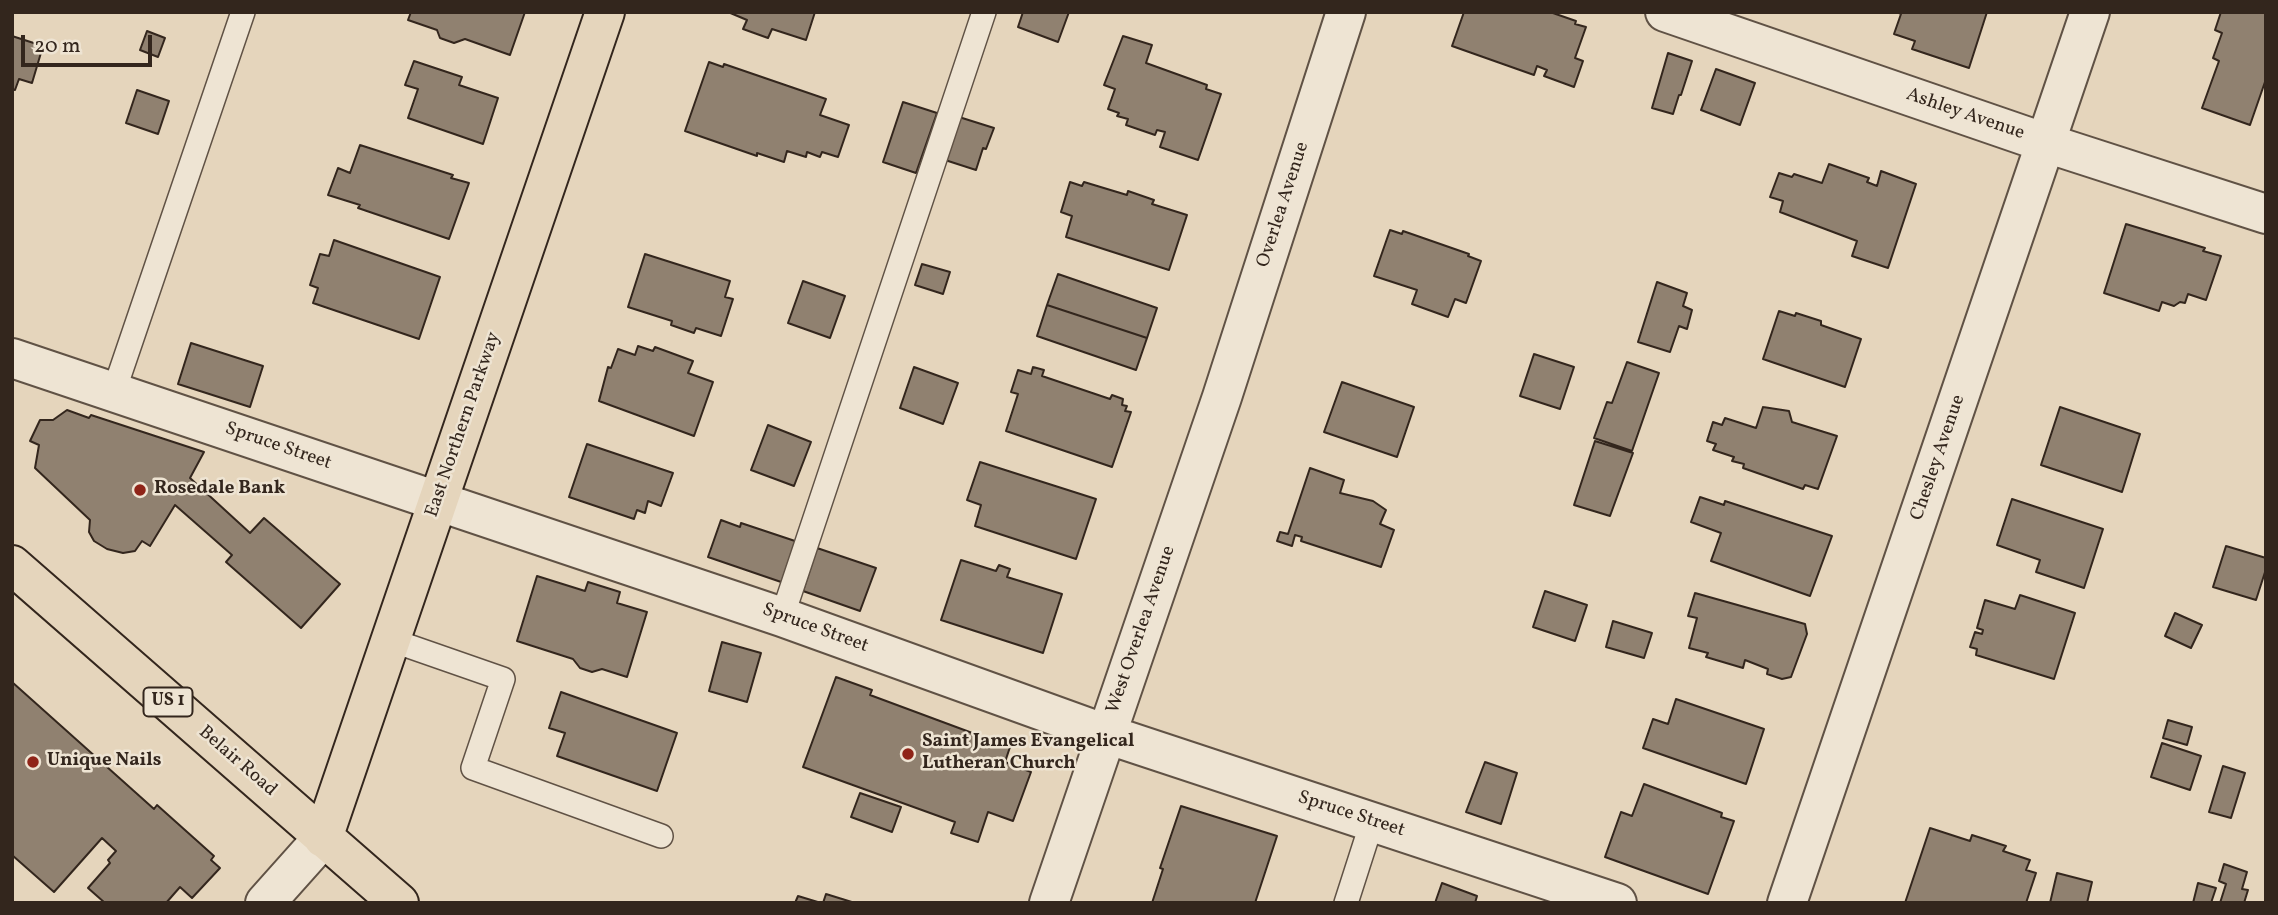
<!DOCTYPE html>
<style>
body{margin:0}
#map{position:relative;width:2278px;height:915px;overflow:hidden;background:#e5d5bc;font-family:Vollkorn,serif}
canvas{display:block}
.frame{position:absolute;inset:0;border:14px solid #33261d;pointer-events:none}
.scale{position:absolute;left:21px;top:35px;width:131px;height:32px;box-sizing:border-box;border:4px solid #33261d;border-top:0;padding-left:9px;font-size:21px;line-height:24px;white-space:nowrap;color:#33261d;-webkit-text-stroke:5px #eee4d3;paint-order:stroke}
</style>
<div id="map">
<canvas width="2278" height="915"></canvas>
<div class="frame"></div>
<div class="scale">20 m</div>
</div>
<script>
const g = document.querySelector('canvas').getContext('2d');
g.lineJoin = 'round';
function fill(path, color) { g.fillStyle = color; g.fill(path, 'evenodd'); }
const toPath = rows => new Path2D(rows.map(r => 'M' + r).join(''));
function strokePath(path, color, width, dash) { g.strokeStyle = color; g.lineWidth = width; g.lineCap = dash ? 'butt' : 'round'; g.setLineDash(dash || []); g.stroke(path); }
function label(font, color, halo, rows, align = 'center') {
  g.font = font + ' Vollkorn,serif'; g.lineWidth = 5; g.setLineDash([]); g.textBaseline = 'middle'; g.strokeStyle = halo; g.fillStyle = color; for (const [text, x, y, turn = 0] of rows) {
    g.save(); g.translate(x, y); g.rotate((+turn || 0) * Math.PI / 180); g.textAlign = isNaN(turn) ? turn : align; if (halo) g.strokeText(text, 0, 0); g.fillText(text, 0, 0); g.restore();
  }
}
const building = toPath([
 [411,12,525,12,510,55,465,39,454,43,440,38,437,30,408,20,411,12],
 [728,12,815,12,806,40,772,29,768,38,743,29,747,20,728,12],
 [1023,12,1069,12,1058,42,1018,27,1023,12],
 [1464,12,1550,12,1576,21,1575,24,1586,27,1575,58,1583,61,1574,87,1544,76,1547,70,1537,66,1534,75,1452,46,1464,12],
 [1897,12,1987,12,1969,68,1912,49,1915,41,1894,34,1901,14,1897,12],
 [2221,12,2266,12,2266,79,2250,125,2202,108,2219,61,2213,58,2222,33,2215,30,2221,12],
 [147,31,165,38,158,57,140,50,147,31],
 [12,36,43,46,32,83,19,79,15,90,12,89,12,36],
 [1123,36,1152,45,1146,63,1207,85,1206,89,1221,94,1198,160,1160,147,1165,132,1157,130,1155,135,1126,125,1128,119,1117,116,1119,113,1108,109,1115,89,1104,85,1123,36],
 [1668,53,1692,61,1681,95,1679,95,1673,114,1652,108,1668,53],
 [414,61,462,77,459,85,498,98,483,144,408,118,418,89,405,85,414,61],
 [709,62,723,67,724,64,826,99,820,115,849,125,838,157,822,152,820,157,807,152,806,157,787,151,784,162,757,153,757,156,685,131,709,62],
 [1716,69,1755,83,1740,125,1701,110,1716,69],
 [137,90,169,101,158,134,126,123,137,90],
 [903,102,937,113,916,173,883,162,903,102],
 [959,117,994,128,986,149,983,148,976,170,945,160,959,117],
 [360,145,453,175,451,178,469,183,449,239,358,208,360,205,328,195,338,168,350,173,360,145],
 [1829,164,1869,178,1867,182,1877,186,1881,171,1916,184,1888,268,1852,256,1857,241,1780,212,1783,201,1770,197,1779,173,1792,177,1794,174,1822,183,1829,164],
 [1070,182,1082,186,1084,182,1127,195,1128,191,1154,200,1152,204,1187,215,1169,270,1066,237,1072,216,1061,212,1070,182],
 [2126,224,2205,248,2203,251,2221,256,2206,300,2188,294,2185,303,2180,302,2174,306,2162,302,2159,311,2104,293,2126,224],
 [1390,230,1402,234,1403,231,1469,254,1468,256,1481,261,1466,303,1455,299,1448,317,1412,304,1417,290,1374,276,1390,230],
 [334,240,440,277,419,339,313,303,318,288,310,285,320,254,329,256,334,240],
 [645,254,730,281,725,297,733,299,721,336,696,328,694,333,671,325,672,321,628,307,645,254],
 [922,264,950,272,943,294,915,285,922,264],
 [1058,274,1157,308,1147,338,1047,305,1058,274],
 [803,281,845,296,830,338,788,323,803,281],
 [1657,282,1687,293,1683,306,1692,310,1687,329,1679,326,1670,352,1638,342,1657,282],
 [1047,305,1147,338,1136,370,1037,336,1047,305],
 [1779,311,1795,316,1796,313,1821,321,1821,325,1861,339,1845,387,1763,359,1779,311],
 [191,343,263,366,250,407,178,384,191,343],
 [638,346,653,351,655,347,693,361,688,373,713,382,694,436,599,401,608,367,611,368,618,349,635,355,638,346],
 [1534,354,1574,367,1560,409,1520,396,1534,354],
 [1627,362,1659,373,1632,451,1594,438,1607,402,1612,403,1627,362],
 [914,367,958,383,943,424,900,408,914,367],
 [1033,367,1044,370,1042,376,1110,399,1112,395,1123,399,1122,405,1127,406,1125,411,1131,412,1112,467,1006,431,1018,394,1011,392,1018,370,1031,374,1033,367],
 [1342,382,1414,407,1397,457,1324,432,1342,382],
 [1763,407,1789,411,1792,422,1837,436,1818,489,1805,485,1803,489,1743,468,1744,464,1732,461,1734,457,1713,450,1716,444,1707,441,1713,422,1722,425,1725,418,1756,428,1763,407],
 [2060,407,2140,434,2122,492,2041,465,2060,407],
 [67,410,89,418,91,415,204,452,190,478,250,533,264,518,340,584,301,628,226,562,232,555,175,505,150,546,142,541,135,551,123,553,107,549,94,541,89,532,90,520,35,468,39,445,30,441,40,420,53,420,67,410],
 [768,425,811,442,794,486,751,470,768,425],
 [1595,441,1633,453,1610,516,1574,505,1595,441],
 [587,444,673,473,661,506,648,501,645,513,637,510,634,519,569,497,587,444],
 [980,462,1096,499,1076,559,975,526,981,505,967,500,980,462],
 [1310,468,1344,480,1340,493,1373,501,1386,510,1380,524,1394,530,1381,567,1301,541,1302,537,1295,535,1292,546,1277,541,1280,532,1288,534,1310,468],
 [1700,497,1724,505,1725,501,1832,536,1810,596,1711,561,1721,533,1691,522,1700,497],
 [2012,499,2103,529,2084,588,2036,572,2040,560,1997,545,2012,499],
 [721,520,740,527,741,523,798,542,784,583,708,557,721,520],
 [2226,546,2266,558,2266,569,2256,600,2213,587,2226,546],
 [817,548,876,568,860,611,803,591,817,548],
 [961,560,996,571,999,565,1010,569,1007,577,1062,594,1043,653,941,620,961,560],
 [537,576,585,591,588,582,620,592,617,603,647,612,627,677,602,669,592,672,580,668,573,659,517,641,537,576],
 [1545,591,1587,605,1575,641,1533,627,1545,591],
 [1695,593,1805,624,1807,634,1791,677,1782,679,1767,674,1768,669,1745,660,1743,668,1706,657,1708,653,1689,648,1697,618,1688,616,1695,593],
 [2020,595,2075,613,2054,679,1976,655,1977,649,1970,647,1975,632,1982,634,1983,630,1977,628,1985,600,2015,609,2020,595],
 [2175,613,2202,625,2191,648,2165,636,2175,613],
 [1613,621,1652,633,1644,658,1606,647,1613,621],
 [722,642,761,653,747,702,709,691,722,642],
 [836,677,872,690,870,695,1010,747,1005,762,1031,772,1013,821,988,812,978,842,951,833,955,822,803,767,836,677],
 [12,682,154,809,157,805,214,856,211,860,220,868,192,898,180,887,166,903,105,903,88,888,110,863,108,860,116,851,102,838,54,892,12,855,12,682],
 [561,692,677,733,657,791,557,756,565,733,549,728,561,692],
 [1676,699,1764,729,1746,784,1643,748,1653,719,1668,724,1676,699],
 [2168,720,2192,727,2187,745,2163,738,2168,720],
 [2162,743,2201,756,2190,790,2151,777,2162,743],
 [1485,762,1517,773,1501,824,1466,812,1485,762],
 [2223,766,2245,773,2231,818,2209,812,2223,766],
 [1644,784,1722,813,1721,817,1734,821,1708,894,1605,857,1621,812,1632,816,1644,784],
 [860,793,901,807,892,832,851,817,860,793],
 [1181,806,1277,836,1255,903,1152,903,1163,869,1160,868,1181,806],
 [1930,828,1970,841,1972,835,2006,846,2003,851,2030,860,2026,870,2036,873,2026,903,1905,903,1930,828],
 [2224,864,2247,872,2242,889,2248,890,2244,903,2220,903,2226,884,2219,881,2224,864],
 [2057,873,2092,882,2087,903,2050,903,2057,873],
 [1442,883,1477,896,1475,903,1435,903,1442,883],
 [2198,883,2216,888,2211,903,2193,903,2198,883],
 [826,894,855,903,823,903,826,894],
 [798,896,821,903,795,903,798,896]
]);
fill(building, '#908170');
strokePath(building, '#33261d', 2);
const service = toPath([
 [114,391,243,12],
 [782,617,984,12],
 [391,640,503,679,473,768,661,836],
 [1346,903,1372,822]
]);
const minor = toPath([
 [1665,12,2046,143,2266,214],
 [12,358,782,617,1106,734,1617,903],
 [265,903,323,838],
 [1049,903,1222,397,1346,12],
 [1787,903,2090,12]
]);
const primary = toPath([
 [12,565,399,903],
 [323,838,605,12]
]);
strokePath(service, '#605245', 26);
strokePath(minor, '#605245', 42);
strokePath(primary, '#33261d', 42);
strokePath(service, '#eee4d3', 23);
strokePath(minor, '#eee4d3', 38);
strokePath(primary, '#e5d5bc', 38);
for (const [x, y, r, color] of [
 [140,490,7,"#8f2418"],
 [908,754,7,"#8f2418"],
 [33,762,7,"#8f2418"]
]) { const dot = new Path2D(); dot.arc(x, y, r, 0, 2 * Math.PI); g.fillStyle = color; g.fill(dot); strokePath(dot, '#eee4d3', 2.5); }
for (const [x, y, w] of [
 [168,702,49]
]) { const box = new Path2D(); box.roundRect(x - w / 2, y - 14.5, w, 29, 5); g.fillStyle = '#eee4d3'; g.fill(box); strokePath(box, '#33261d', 2); }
label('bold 18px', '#33261d', null, [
 ["US 1",168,702]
]);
label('19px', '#33261d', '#eee4d3', [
 ["Ashley Avenue",1965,115,19],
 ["Overlea Avenue",1284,205,-72],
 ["East Northern Parkway",464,425,-71],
 ["Spruce Street",278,447,19],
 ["Chesley Avenue",1939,458,-71],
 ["Spruce Street",815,629,20],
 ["West Overlea Avenue",1142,630,-71],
 ["Belair Road",237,762,41],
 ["Spruce Street",1351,815,18]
]);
label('bold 19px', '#33261d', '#eee4d3', [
 ["Rosedale Bank",154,490],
 ["Saint James Evangelical",922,743],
 ["Lutheran Church",922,765],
 ["Unique Nails",47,762]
], 'left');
</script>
